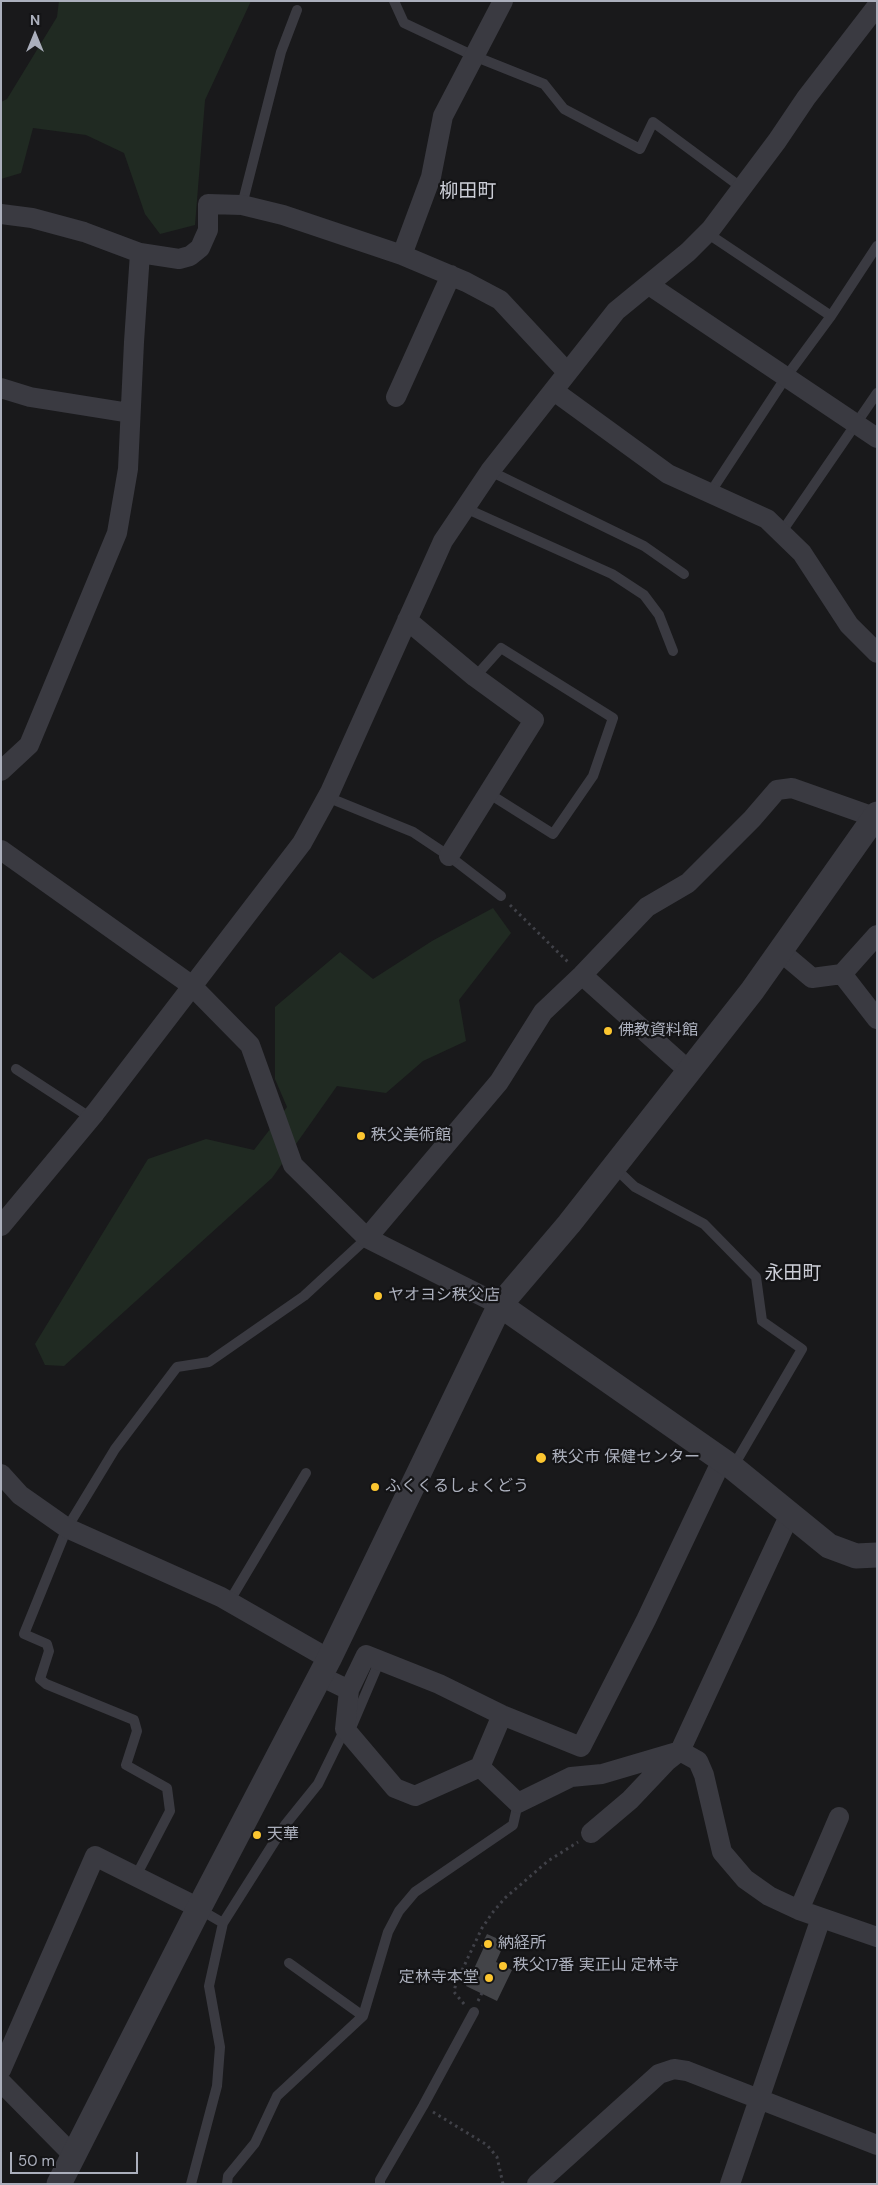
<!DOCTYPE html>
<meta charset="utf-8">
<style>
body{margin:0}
#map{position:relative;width:878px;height:2185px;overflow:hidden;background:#19191b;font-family:"DM Sans",sans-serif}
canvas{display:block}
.frame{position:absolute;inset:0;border:2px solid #abafbc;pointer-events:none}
.north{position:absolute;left:10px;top:10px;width:50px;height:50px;-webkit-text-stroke:4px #141416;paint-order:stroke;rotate:0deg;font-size:14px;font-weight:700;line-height:20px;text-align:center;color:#abafbc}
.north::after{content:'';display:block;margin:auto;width:18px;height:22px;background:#abafbc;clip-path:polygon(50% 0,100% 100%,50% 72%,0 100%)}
.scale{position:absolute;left:10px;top:2152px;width:128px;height:22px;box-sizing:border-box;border:2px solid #abafbc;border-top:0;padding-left:6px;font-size:15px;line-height:18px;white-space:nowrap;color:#abafbc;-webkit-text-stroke:4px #141416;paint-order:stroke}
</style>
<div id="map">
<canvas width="878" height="2185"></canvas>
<div class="frame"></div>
<div class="north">N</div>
<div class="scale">50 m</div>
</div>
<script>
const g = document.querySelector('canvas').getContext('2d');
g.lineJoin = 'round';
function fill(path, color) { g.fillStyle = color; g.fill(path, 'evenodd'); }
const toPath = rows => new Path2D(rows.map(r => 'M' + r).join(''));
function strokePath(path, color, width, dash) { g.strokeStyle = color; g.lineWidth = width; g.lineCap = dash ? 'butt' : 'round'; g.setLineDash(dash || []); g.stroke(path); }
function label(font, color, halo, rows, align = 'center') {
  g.font = font + ' "DM Sans","Noto Sans JP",sans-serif'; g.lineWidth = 4.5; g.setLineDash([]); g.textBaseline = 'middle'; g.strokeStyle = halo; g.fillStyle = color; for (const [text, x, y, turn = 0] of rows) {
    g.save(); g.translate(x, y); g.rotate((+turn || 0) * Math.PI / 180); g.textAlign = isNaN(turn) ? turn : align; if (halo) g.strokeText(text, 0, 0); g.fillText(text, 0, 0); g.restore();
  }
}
fill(toPath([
 [59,1,251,1,205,100,195,225,160,234,145,214,124,153,86,135,33,128,21,173,1,179,1,102,7,99,57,17],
 [493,908,511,933,459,1000,466,1041,423,1061,386,1093,337,1086,272,1178,64,1366,45,1365,35,1344,148,1159,206,1139,254,1150,287,1107,275,1079,275,1007,340,952,373,979,432,941]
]), '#202a22');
fill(toPath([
 [487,1934,505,1942,496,1962,512,1970,497,2001,466,1986,484,1947,481,1946]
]), '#434448');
strokePath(toPath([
 [510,905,570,964],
 [478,2001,482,1993],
 [464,2004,454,1992,456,1983,482,1928,493,1912,505,1898,548,1861,578,1842],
 [433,2112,487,2145,497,2157,503,2184]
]), '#404148', 3, [2.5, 4]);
strokePath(toPath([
 [394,1,404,23,474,56,544,84,564,109,640,149,653,122,742,188],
 [242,205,281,52,297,10],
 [707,233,831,316],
 [490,471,644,546,684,574],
 [710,493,786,377,831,316,877,246],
 [465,508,612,574,644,595,659,615,673,651],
 [781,533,877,393],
 [475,677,501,648,613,718,593,776,553,834,488,793],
 [327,797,413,832,449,856,501,896],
 [16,1069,91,1118],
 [615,1168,635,1187,704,1224,756,1277,762,1321,802,1349,733,1467],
 [229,1602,306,1473],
 [351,1728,380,1660],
 [136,1876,170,1811,167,1788,126,1765,137,1731,134,1720,46,1684,40,1679,49,1651,47,1644,24,1634,67,1528,115,1449,177,1367,209,1362,304,1296,367,1238],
 [223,1923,285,1825,318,1784,345,1729],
 [289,1963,363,2016],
 [191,2184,217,2086,220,2047,209,1986,223,1923,199,1909],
 [227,2184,228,2176,255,2143,277,2096,363,2016,388,1932,399,1911,415,1892,513,1825,518,1803],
 [380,2184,380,2180,423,2106,474,2012]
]), '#3a3a41', 10);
strokePath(toPath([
 [1,214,32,218,84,232,140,253,179,259,190,256,200,248,208,230,208,204,242,205,283,215,402,255,466,282,500,300,567,372],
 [402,255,431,177,443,116,503,1],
 [649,285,877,438],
 [1,388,30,397,130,413],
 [554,391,668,474,767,519,802,553,849,625,877,653],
 [396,397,451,275],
 [407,620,475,677,534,720,449,856],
 [1,771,29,745,117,533,128,469,134,342,140,253],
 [1,850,191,985,250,1045,293,1165,367,1238,500,1305],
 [780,951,812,978,842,974,877,935],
 [842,974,877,1019],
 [582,975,689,1071],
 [1,1226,95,1113,302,843,330,792,443,541,490,471,616,311,688,252,711,229,777,141,806,98,877,6],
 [367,1238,499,1082,543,1012,582,975,647,907,688,883,752,819,777,790,792,788,877,818],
 [1,1474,20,1495,67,1528,221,1597,329,1659],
 [320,1676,349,1690,345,1729,395,1788,415,1796,480,1767,518,1803,571,1777,602,1774,680,1751,698,1761,704,1775,722,1852,745,1879,769,1896,799,1910,877,1937],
 [349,1690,366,1655,439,1684,502,1715,581,1747,646,1620,722,1460],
 [480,1767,502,1715],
 [591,1833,630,1800,666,1762,680,1751,790,1514],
 [799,1910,839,1817],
 [1,2070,95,1856,199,1908],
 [1,2082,73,2155],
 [537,2184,659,2074,674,2069,687,2071,877,2145],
 [730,2184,821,1918]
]), '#3a3a41', 20);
strokePath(toPath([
 [500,1305,732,1467,829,1546,856,1556,877,1555],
 [59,2184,199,1908,329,1659,500,1305,569,1224,752,991,877,814]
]), '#3a3a41', 25);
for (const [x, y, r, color] of [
 [608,1031,5,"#fcc630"],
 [361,1136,5,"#fcc630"],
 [378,1296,5,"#fcc630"],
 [541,1458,6,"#fcc630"],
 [375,1487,5,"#fcc630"],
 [257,1835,5,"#fcc630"],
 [488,1944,5,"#fcc630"],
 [503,1966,5,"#fcc630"],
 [489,1978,5,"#fcc630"]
]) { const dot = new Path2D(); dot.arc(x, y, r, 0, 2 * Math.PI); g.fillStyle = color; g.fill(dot); strokePath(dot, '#141416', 2); }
label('16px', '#abafbc', '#141416', [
 ["佛教資料館",618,1031],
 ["秩父美術館",371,1136],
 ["ヤオヨシ秩父店",388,1296],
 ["秩父市 保健センター",552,1458],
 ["ふくくるしょくどう",385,1487],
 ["天華",267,1835],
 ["納経所",498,1944],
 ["秩父17番 実正山 定林寺",513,1966],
 ["定林寺本堂",479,1978,"right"]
], 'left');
label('19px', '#ccced7', '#141416', [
 ["柳田町",468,192],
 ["永田町",793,1274]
]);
</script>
